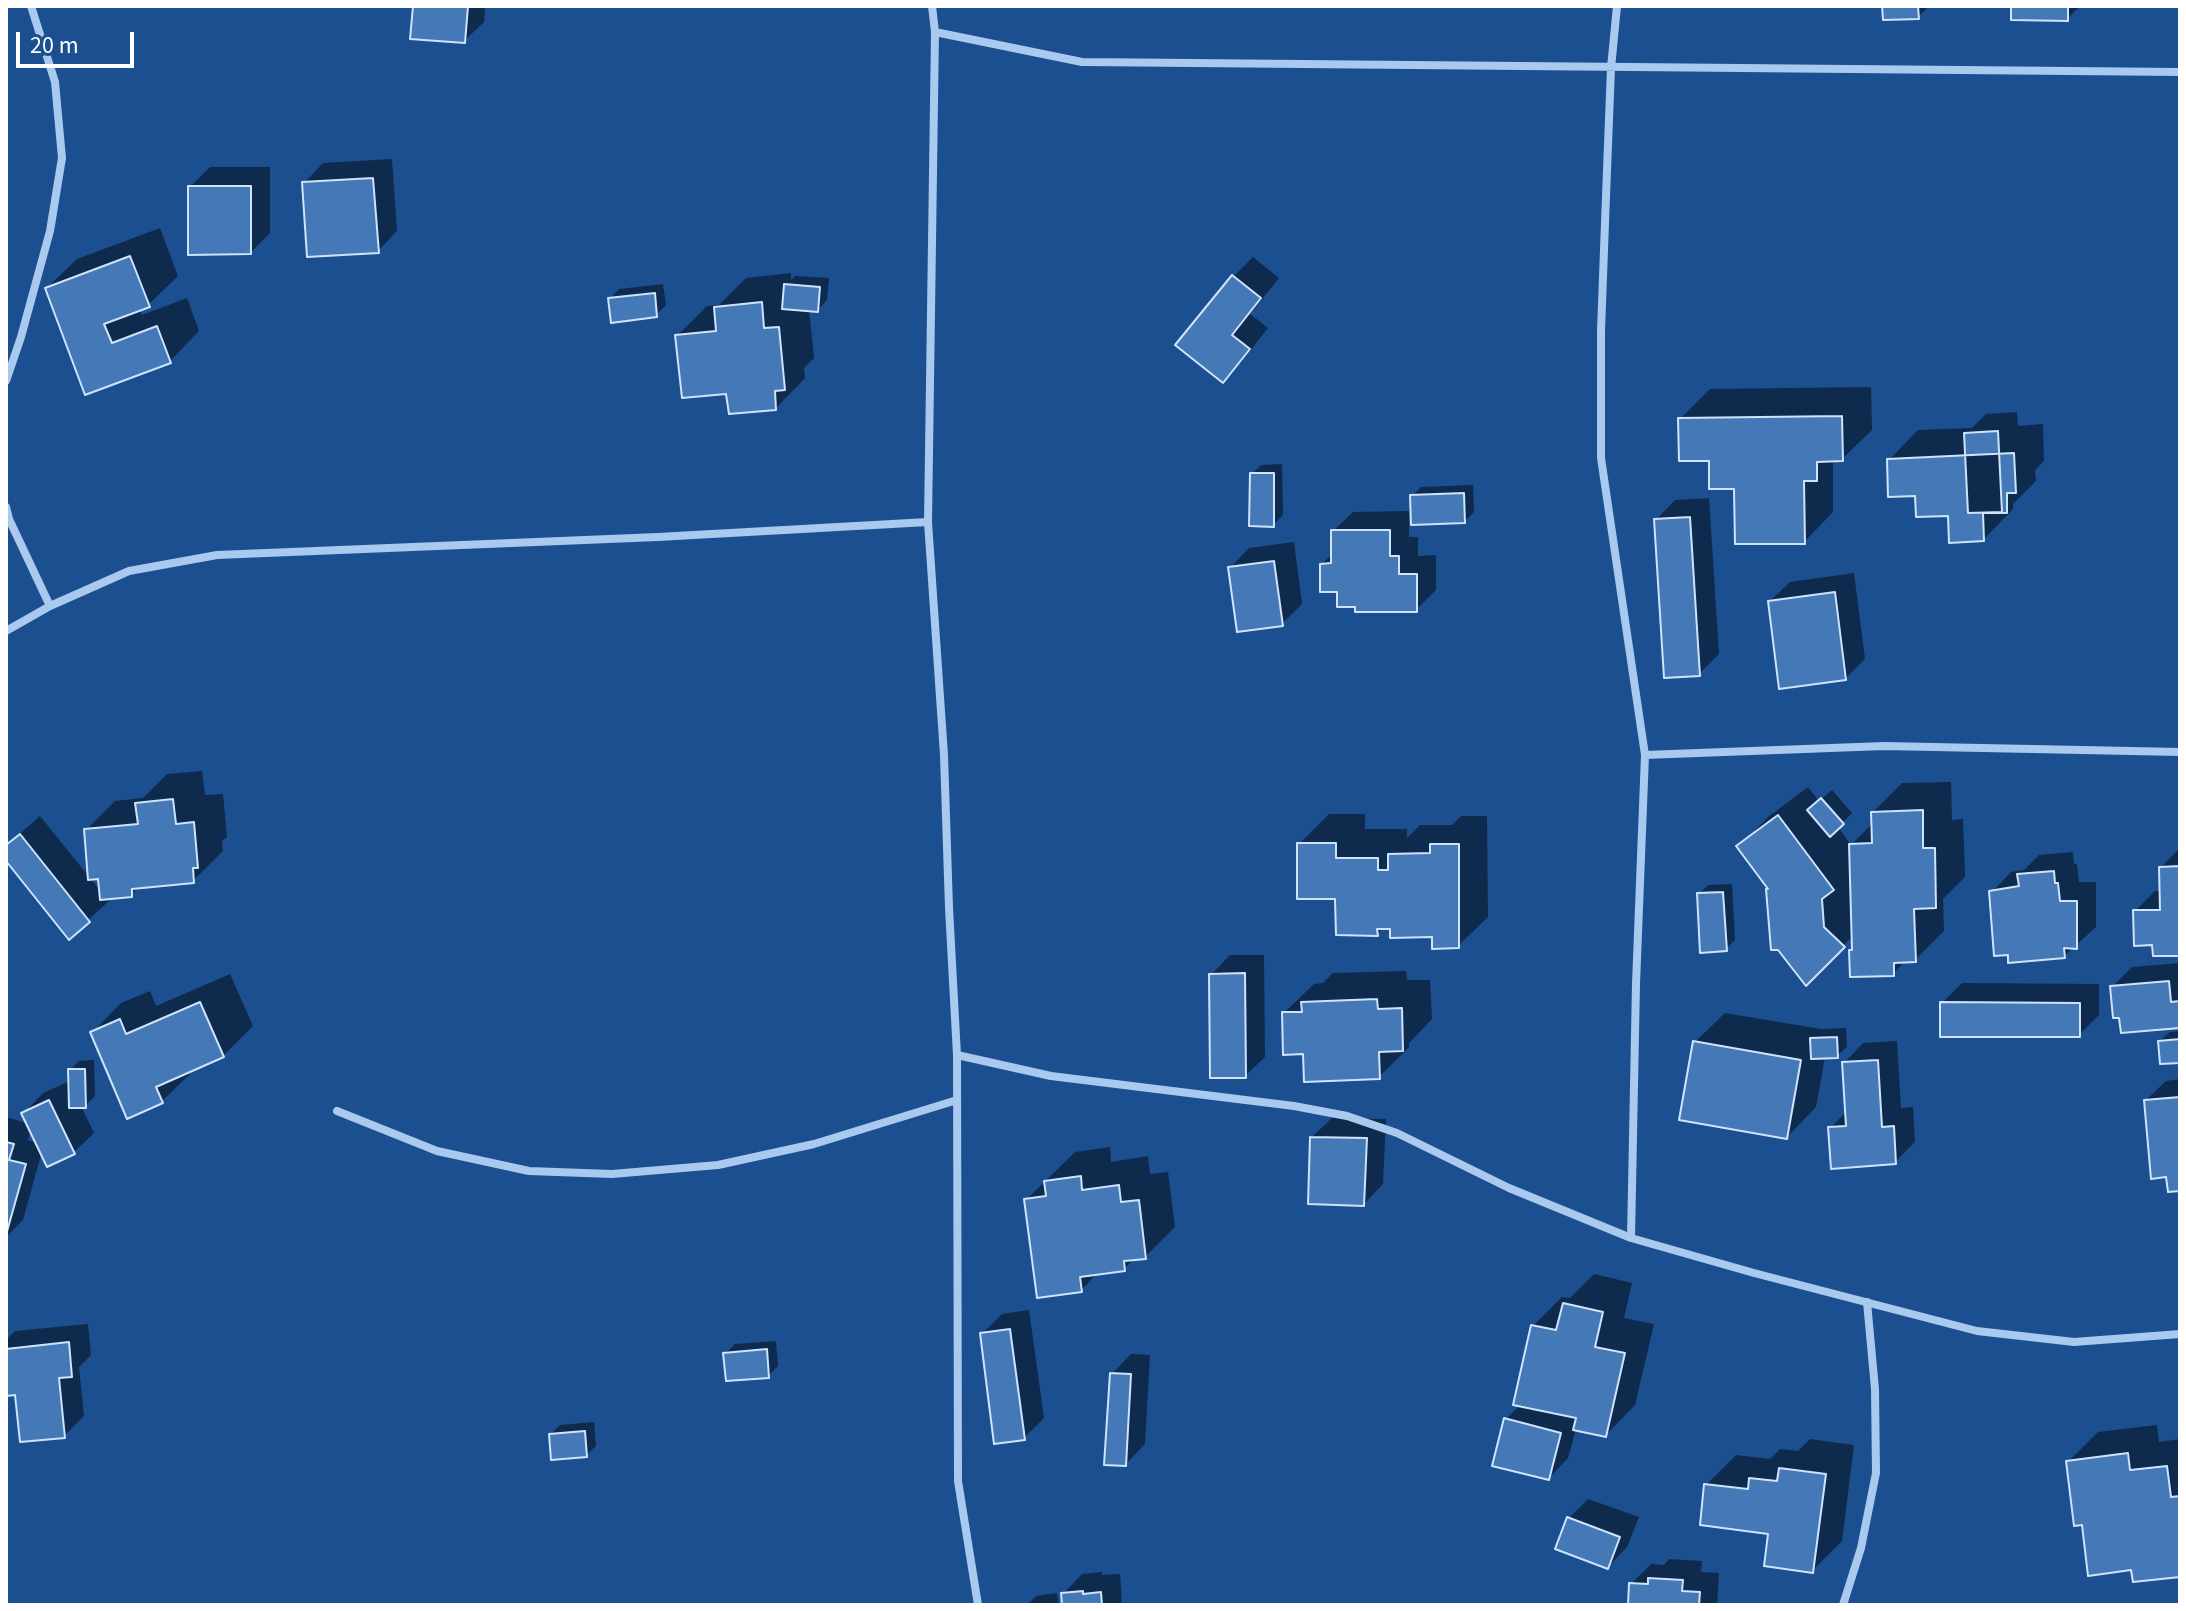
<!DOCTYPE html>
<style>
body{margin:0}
#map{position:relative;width:2186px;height:1611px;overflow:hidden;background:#1b4f8f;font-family:"Source Sans 3",sans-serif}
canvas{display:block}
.frame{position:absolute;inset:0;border:8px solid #fff;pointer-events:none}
.scale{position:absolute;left:16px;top:32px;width:118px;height:36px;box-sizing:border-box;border:4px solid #fff;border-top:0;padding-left:10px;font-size:24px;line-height:28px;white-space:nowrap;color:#fff;-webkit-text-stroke:6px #1b4f8f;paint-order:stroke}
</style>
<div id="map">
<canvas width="2186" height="1611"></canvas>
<div class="frame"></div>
<div class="scale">20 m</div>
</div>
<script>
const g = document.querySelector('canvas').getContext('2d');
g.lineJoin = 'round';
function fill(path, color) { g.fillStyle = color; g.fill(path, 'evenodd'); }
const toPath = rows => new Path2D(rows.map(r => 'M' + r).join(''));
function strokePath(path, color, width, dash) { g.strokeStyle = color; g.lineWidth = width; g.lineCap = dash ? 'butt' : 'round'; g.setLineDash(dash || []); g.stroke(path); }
fill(toPath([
 [415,6,485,6,484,22,464,41],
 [1884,6,1929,6,1918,17],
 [2013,6,2080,6,2067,19],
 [392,159,397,231,378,251,304,183,323,163],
 [210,167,270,167,270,233,251,252,190,187],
 [160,228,178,276,148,305,139,309,142,315,187,298,199,331,170,361,86,393,47,288,77,259],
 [1253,257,1279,278,1250,314,1268,328,1242,361,1223,380,1178,345,1234,276],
 [791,273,791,280,795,276,829,278,827,300,818,310,809,309,814,358,804,368,805,378,776,408,728,391,677,336,707,306,719,305,746,278],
 [663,284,666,305,656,315,610,299,619,289],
 [1871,387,1872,430,1842,459,1835,459,1833,462,1833,512,1804,542,1736,487,1711,459,1680,419,1710,389],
 [2017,412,2018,426,2043,424,2044,461,2035,470,2036,481,2013,504,2013,509,1984,539,1950,514,1917,494,1889,460,1918,430,1972,428,1986,414],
 [1282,464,1283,515,1273,525,1252,474,1261,465],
 [1473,485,1474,512,1465,521,1412,496,1421,487],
 [1709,498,1719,654,1699,674,1656,520,1675,500],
 [1409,511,1409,537,1418,537,1418,556,1436,555,1436,590,1416,610,1357,605,1339,590,1322,564,1333,553,1333,531,1353,512],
 [1294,542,1302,604,1282,624,1230,568,1249,548],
 [1854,573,1865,659,1845,679,1770,601,1790,582],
 [202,771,205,795,223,794,227,837,222,841,223,851,193,881,140,886,131,895,106,897,109,901,69,937,6,858,6,846,40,816,90,878,86,830,115,801,143,798,167,774],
 [100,877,101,891,90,878],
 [1951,782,1952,820,1963,819,1965,877,1943,899,1944,931,1915,960,1906,960,1893,974,1851,951,1854,948,1854,935,1806,983,1770,888,1739,847,1768,817,1808,787,1819,801,1832,790,1852,813,1838,827,1851,845,1873,823,1873,812,1902,783],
 [1329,814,1365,814,1365,829,1407,829,1407,838,1420,825,1452,825,1461,816,1487,816,1488,917,1458,946,1434,935,1392,927,1384,927,1377,934,1337,897,1299,844],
 [2180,848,2180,954,2154,943,2135,911,2155,891,2161,891,2161,867],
 [2073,852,2074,864,2077,864,2079,882,2096,882,2096,927,2064,956,1992,892,2011,872,2024,870,2039,855],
 [1732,884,1735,940,1726,949,1699,894,1708,885],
 [1230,955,1264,955,1265,1057,1245,1076,1211,975],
 [2180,963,2180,1026,2112,987,2132,967],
 [1406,971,1407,980,1430,980,1432,1019,1409,1043,1409,1047,1379,1077,1305,1052,1284,1013,1314,984,1323,983,1333,973],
 [230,974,253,1026,223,1056,191,1070,192,1072,162,1101,92,1033,121,1003,150,991,156,1006],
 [1962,983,2099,984,2099,1015,2079,1035,1942,1003],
 [1725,1013,1821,1029,1846,1028,1847,1047,1837,1056,1825,1057,1816,1107,1787,1137,1695,1042],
 [2180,1031,2180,1061,2160,1041,2170,1032],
 [1897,1041,1901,1108,1913,1107,1915,1142,1895,1162,1830,1128,1847,1111,1844,1063,1863,1043],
 [94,1060,95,1096,85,1106,81,1106,94,1133,74,1152,42,1151,23,1220,6,1237,6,1117,29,1124,24,1113,43,1093,70,1081,70,1070,79,1061],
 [31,1129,38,1143,28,1140],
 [2180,1079,2180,1189,2168,1174,2146,1100,2166,1081],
 [1332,1118,1386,1119,1383,1184,1364,1204,1312,1137],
 [1110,1147,1111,1162,1148,1156,1150,1174,1168,1172,1175,1227,1145,1257,1135,1258,1124,1269,1099,1272,1081,1290,1026,1200,1075,1152],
 [1594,1274,1632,1283,1624,1318,1654,1324,1635,1405,1606,1435,1576,1429,1568,1458,1549,1478,1506,1419,1521,1404,1533,1326,1562,1297,1570,1298],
 [1029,1310,1044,1418,1024,1438,982,1334,1002,1314],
 [88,1324,91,1355,79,1367,84,1416,64,1436,17,1393,6,1394,6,1340,15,1331],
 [776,1341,778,1366,768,1376,725,1354,735,1344],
 [1131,1354,1150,1355,1145,1444,1126,1464,1112,1374],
 [594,1422,596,1446,586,1455,551,1434,560,1425],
 [2157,1425,2159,1442,2180,1439,2180,1575,2133,1568,2083,1523,2068,1462,2098,1432],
 [1810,1439,1854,1445,1842,1541,1812,1571,1770,1532,1706,1485,1736,1455,1770,1459,1780,1449,1798,1451],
 [1588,1499,1639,1517,1627,1547,1608,1567,1569,1518],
 [1669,1559,1702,1561,1701,1572,1719,1573,1717,1605,1630,1605,1631,1584,1651,1564,1664,1565],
 [1102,1572,1102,1575,1120,1574,1122,1605,1064,1605,1063,1594,1082,1574],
 [1057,1593,1059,1605,1027,1605,1036,1596]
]), '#0007');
const building = toPath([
 [413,6,468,6,465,43,410,39,413,6],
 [1882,6,1918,6,1919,19,1883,20,1882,6],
 [2011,6,2068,6,2068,21,2011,20,2011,6],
 [373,178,379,253,307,257,302,182,373,178],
 [188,186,251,186,251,254,188,255,188,186],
 [130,256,150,307,104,324,112,343,157,326,171,363,85,395,45,288,130,256],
 [1232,275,1261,298,1232,335,1250,349,1223,383,1175,345,1232,275],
 [784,284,820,287,818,312,782,309,784,284],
 [655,293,657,317,611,323,608,298,655,293],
 [762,302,764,328,779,327,785,390,775,391,776,410,729,414,726,394,682,398,675,335,716,331,714,307,762,302],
 [1842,416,1843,461,1817,462,1817,481,1804,481,1805,544,1735,544,1734,489,1709,489,1709,461,1679,461,1678,418,1842,416],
 [1998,431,2002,512,1968,513,1964,433,1998,431],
 [2014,453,2016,493,2007,493,2007,513,1983,513,1984,541,1949,543,1948,516,1916,517,1915,496,1888,497,1887,459,2014,453],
 [1250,473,1274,473,1274,527,1249,526,1250,473],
 [1464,493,1465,523,1411,525,1410,495,1464,493],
 [1690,517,1700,676,1664,678,1654,519,1690,517],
 [1331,530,1390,530,1390,556,1399,556,1399,574,1417,574,1417,612,1355,612,1355,607,1337,607,1337,592,1320,592,1320,564,1331,563,1331,530],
 [1274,561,1283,626,1237,632,1228,567,1274,561],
 [1835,592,1846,680,1779,689,1768,601,1835,592],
 [1821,798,1844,824,1830,837,1807,810,1821,798],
 [173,799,176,824,194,822,198,868,193,868,194,883,132,889,132,897,100,900,98,879,88,880,84,829,138,824,135,803,173,799],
 [1923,810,1923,848,1935,848,1936,908,1914,909,1916,962,1894,963,1894,976,1850,977,1849,950,1852,950,1849,844,1872,843,1871,812,1923,810],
 [1778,815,1834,890,1822,899,1824,927,1845,947,1806,986,1778,950,1771,950,1766,889,1768,889,1736,846,1778,815],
 [20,834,90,922,69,940,6,861,6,845,20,834],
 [1297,843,1336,843,1336,858,1378,858,1378,870,1388,870,1388,854,1430,853,1430,844,1459,844,1459,948,1432,949,1432,937,1390,938,1390,929,1377,929,1378,936,1336,935,1335,899,1297,899,1297,843],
 [2180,866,2180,956,2153,956,2152,945,2134,946,2133,910,2160,910,2159,867,2180,866],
 [2054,871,2055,883,2058,883,2060,901,2077,901,2077,949,2064,948,2065,958,2008,963,2008,955,1994,956,1989,891,2019,886,2017,874,2054,871],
 [1723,892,1727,951,1700,953,1697,893,1723,892],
 [1245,973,1246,1078,1210,1078,1209,974,1245,973],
 [2169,981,2171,1002,2180,1001,2180,1028,2121,1033,2119,1018,2113,1018,2110,986,2169,981],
 [1377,999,1378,1009,1402,1008,1403,1051,1379,1052,1380,1079,1304,1082,1303,1054,1283,1055,1282,1012,1302,1012,1301,1002,1377,999],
 [200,1002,224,1057,156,1087,163,1103,127,1119,90,1032,120,1019,126,1034,200,1002],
 [1940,1002,2080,1003,2080,1037,1940,1037,1940,1002],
 [1837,1037,1838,1058,1811,1059,1810,1038,1837,1037],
 [2180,1039,2180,1063,2160,1064,2158,1041,2180,1039],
 [1693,1041,1801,1060,1787,1139,1679,1120,1693,1041],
 [1878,1060,1882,1127,1894,1126,1896,1164,1831,1169,1828,1127,1846,1126,1842,1062,1878,1060],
 [68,1069,85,1069,86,1108,69,1108,68,1069],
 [2180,1097,2180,1191,2168,1192,2166,1177,2151,1179,2144,1100,2180,1097],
 [49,1100,75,1154,47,1167,21,1113,49,1100],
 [1310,1137,1367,1138,1364,1206,1308,1204,1310,1137],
 [6,1142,14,1144,9,1160,26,1164,6,1235,6,1142],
 [1081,1176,1082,1190,1119,1185,1121,1202,1139,1200,1146,1259,1124,1261,1125,1271,1080,1277,1082,1292,1037,1298,1024,1199,1046,1196,1044,1181,1081,1176],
 [1563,1303,1603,1312,1595,1347,1625,1353,1606,1437,1573,1430,1576,1418,1513,1405,1531,1325,1556,1330,1563,1303],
 [1010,1329,1025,1440,994,1444,980,1333,1010,1329],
 [69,1342,72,1377,59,1378,65,1438,20,1442,15,1395,6,1396,6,1349,69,1342],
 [767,1349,769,1378,726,1381,723,1353,767,1349],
 [1110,1373,1131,1374,1126,1466,1104,1465,1110,1373],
 [1504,1418,1561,1433,1549,1480,1492,1466,1504,1418],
 [585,1431,587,1457,551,1460,549,1434,585,1431],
 [2128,1453,2130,1470,2167,1466,2171,1497,2180,1496,2180,1577,2133,1582,2131,1570,2088,1576,2082,1525,2074,1526,2066,1461,2128,1453],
 [1779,1468,1826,1474,1813,1573,1764,1566,1768,1534,1700,1525,1704,1484,1748,1489,1749,1478,1777,1481,1779,1468],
 [1567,1517,1620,1537,1608,1569,1555,1549,1567,1517],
 [1648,1578,1683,1580,1682,1591,1700,1592,1699,1605,1628,1605,1629,1583,1648,1584,1648,1578],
 [1083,1591,1083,1594,1101,1592,1102,1605,1062,1605,1061,1593,1083,1591]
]);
fill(building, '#4478b7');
strokePath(building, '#cfe3fa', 2);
strokePath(toPath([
 [932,6,935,32,928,522,944,755,949,908,957,1055,958,1481,978,1605],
 [1617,6,1611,68,1606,196,1601,331,1601,458,1645,755,1636,984,1631,1238],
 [935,32,1082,62,2180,72],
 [6,381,21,337,50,231,62,158,55,82,31,6],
 [6,507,9,519,50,606],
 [6,631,50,606,129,571,217,555,658,537,928,522],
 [1645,755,1884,746,2180,752],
 [957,1055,1051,1076,1294,1106,1347,1116,1397,1133,1509,1188,1631,1238,1754,1273,1977,1331,2074,1342,2180,1334],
 [337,1111,437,1151,529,1171,612,1174,718,1165,814,1144,957,1100],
 [1843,1605,1861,1548,1876,1473,1875,1389,1867,1302]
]), '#a9c9ee', 8);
</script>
